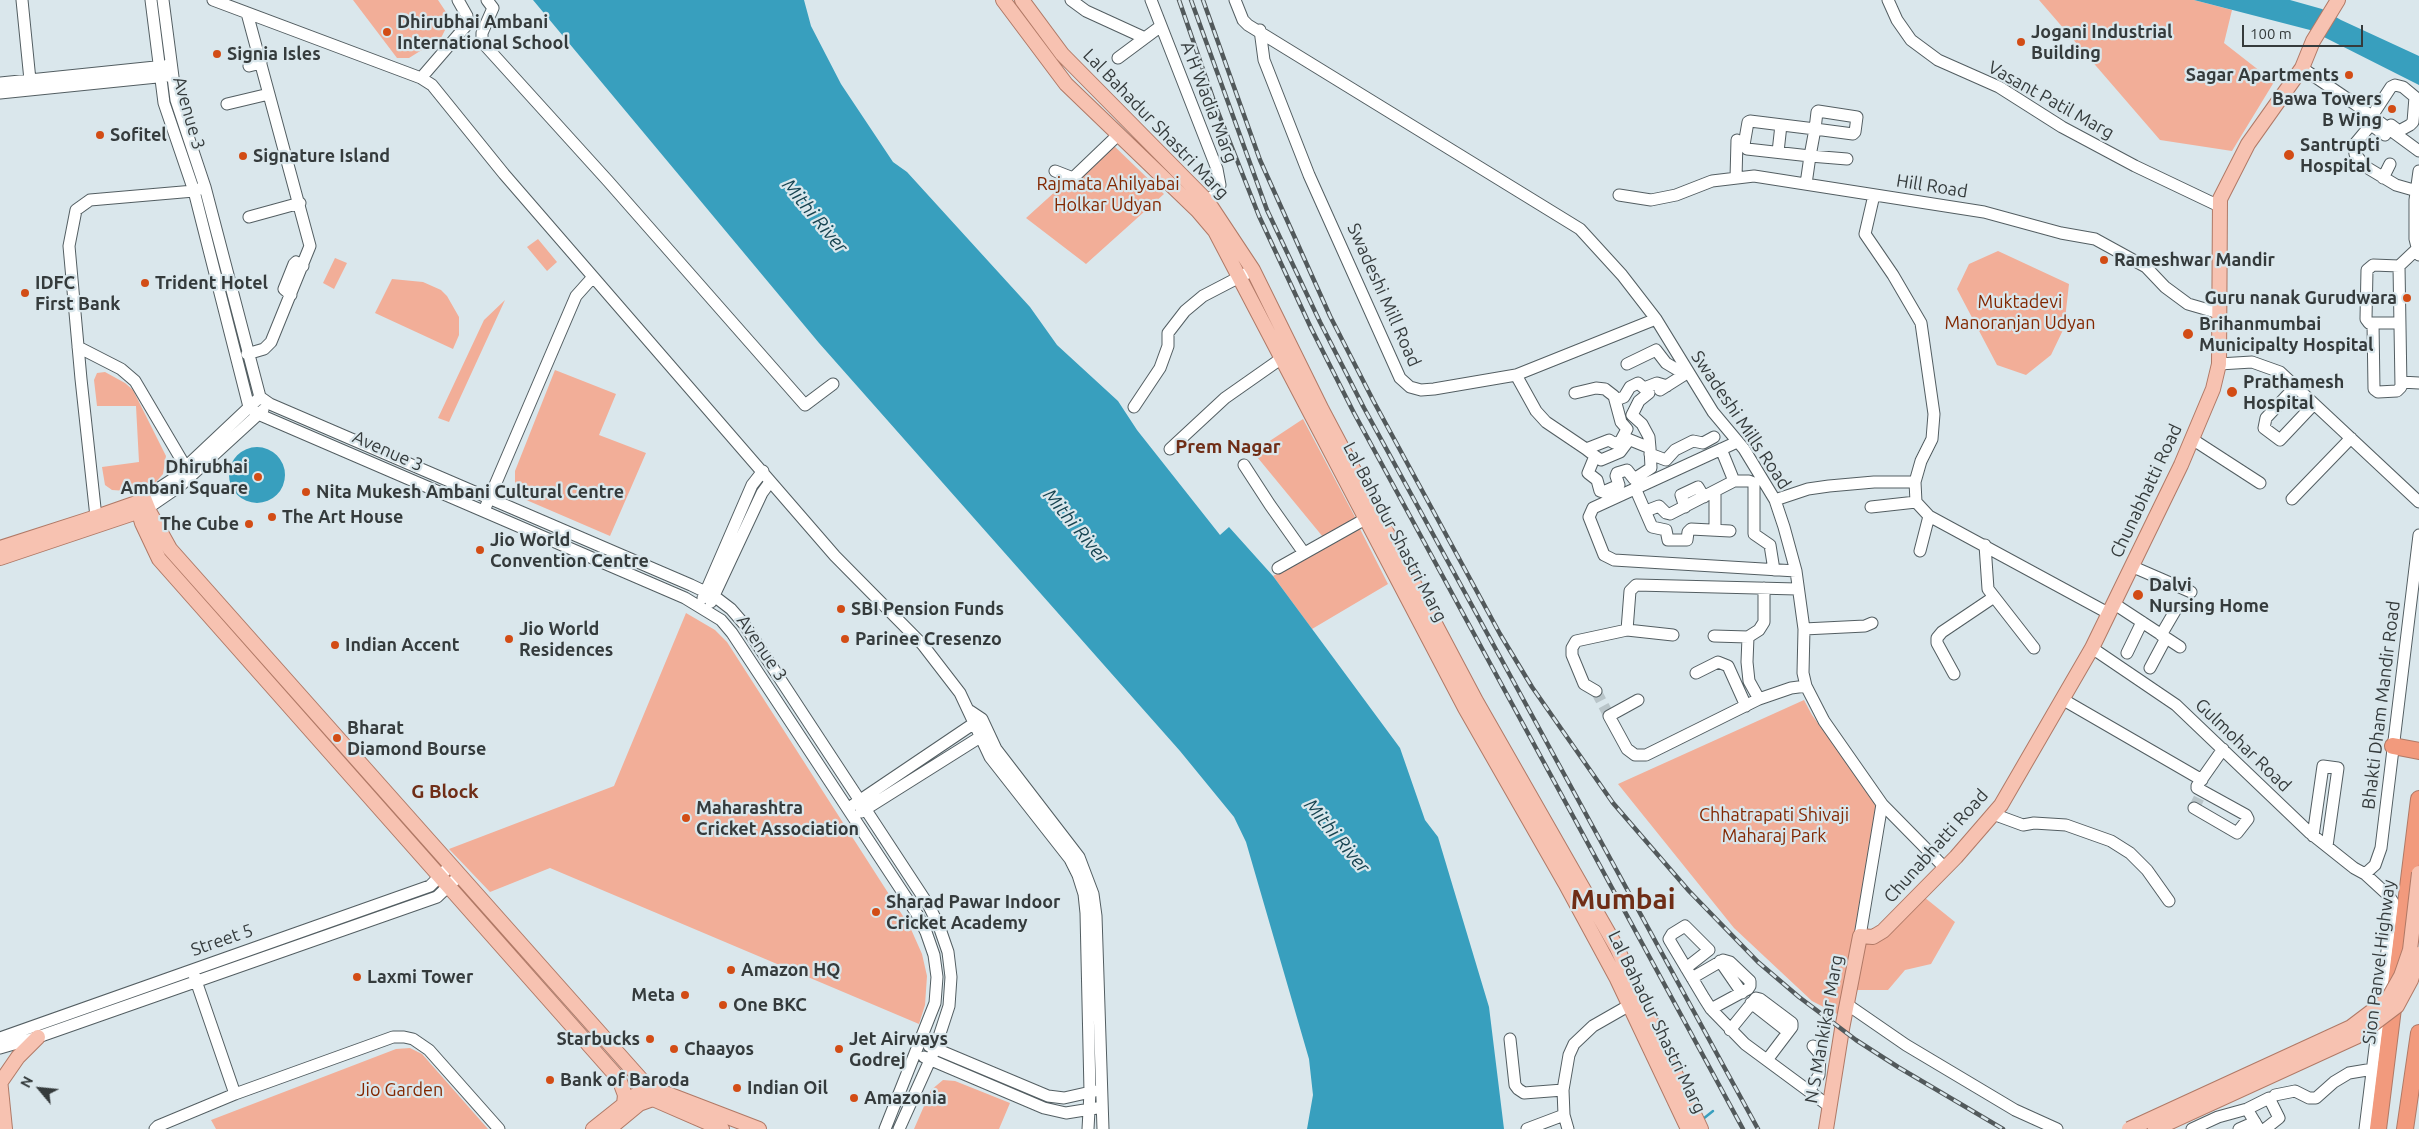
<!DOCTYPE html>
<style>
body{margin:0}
#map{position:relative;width:2419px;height:1129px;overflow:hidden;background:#dae7ec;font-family:Ubuntu,sans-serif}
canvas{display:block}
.north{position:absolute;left:15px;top:1064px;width:50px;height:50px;-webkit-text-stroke:4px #dae7ec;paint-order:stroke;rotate:298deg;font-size:14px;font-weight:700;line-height:20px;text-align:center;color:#353b3c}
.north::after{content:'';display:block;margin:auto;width:18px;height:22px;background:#353b3c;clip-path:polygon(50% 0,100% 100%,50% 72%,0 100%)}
.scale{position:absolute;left:2242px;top:25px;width:121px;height:22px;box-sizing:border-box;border:2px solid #353b3c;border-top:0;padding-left:6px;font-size:15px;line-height:18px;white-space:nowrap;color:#353b3c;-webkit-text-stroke:4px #dae7ec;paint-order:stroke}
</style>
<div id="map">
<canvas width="2419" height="1129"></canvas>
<div class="north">N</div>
<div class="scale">100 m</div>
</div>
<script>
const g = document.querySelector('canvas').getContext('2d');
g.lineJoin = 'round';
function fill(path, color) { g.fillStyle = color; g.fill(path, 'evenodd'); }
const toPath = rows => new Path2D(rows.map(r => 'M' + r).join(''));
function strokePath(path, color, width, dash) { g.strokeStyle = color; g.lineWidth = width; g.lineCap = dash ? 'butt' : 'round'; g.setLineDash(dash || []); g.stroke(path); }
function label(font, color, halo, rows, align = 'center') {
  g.font = font + ' Ubuntu,sans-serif'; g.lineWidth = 4.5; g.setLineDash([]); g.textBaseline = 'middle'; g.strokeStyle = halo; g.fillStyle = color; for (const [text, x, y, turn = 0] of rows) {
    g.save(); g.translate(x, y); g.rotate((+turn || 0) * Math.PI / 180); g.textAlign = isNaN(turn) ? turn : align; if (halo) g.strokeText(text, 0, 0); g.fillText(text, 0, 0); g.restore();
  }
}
fill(toPath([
 [353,0,438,0,448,15,447,26,441,38,409,58,397,58],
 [2039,0,2194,0,2232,10,2224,43,2274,82,2232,151,2160,140],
 [1110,142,1164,194,1086,264,1026,218],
 [538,239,557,262,547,271,527,247],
 [1998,251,2069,284,2064,328,2051,355,2026,375,1997,365,1957,289,1969,264],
 [335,258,347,263,334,289,323,283],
 [392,279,423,282,441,290,447,296,459,317,459,335,453,349,375,313],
 [505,300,449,422,438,418,484,320],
 [555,370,616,394,599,435,646,453,610,536,524,499,515,489,515,471],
 [105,372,125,383,133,390,166,456,163,474,156,482,127,491,112,490,105,485,102,467,139,462,136,406,97,406,94,380,97,373],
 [1303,419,1356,519,1323,537,1253,452],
 [1359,527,1388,584,1312,629,1273,576],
 [686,613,715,630,727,642,910,927,922,954,927,976,925,1005,919,1024,550,868,490,892,449,849,614,786],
 [1804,700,1812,715,1877,804,1855,935,1839,1015,1812,1001,1734,928,1618,784],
 [1924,897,1955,922,1931,964,1905,970,1888,990,1856,990,1862,940],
 [410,1048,422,1054,488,1129,216,1129,211,1120,396,1049],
 [943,1080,955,1081,1010,1103,999,1129,914,1129,931,1090]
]), '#f2ae98');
fill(toPath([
 [533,0,804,0,811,26,841,84,893,162,907,172,1030,307,1057,345,1118,401,1137,430,1220,535,1229,527,1273,576,1400,748,1425,820,1438,837,1489,1007,1504,1129,1307,1129,1313,1095,1309,1059,1246,842,1234,817,1180,751,819,343],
 [2194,0,2290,0,2322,9,2341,20,2419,56,2419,85,2310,30],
 '229 475a28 28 0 1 1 56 0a28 28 0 1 1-56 0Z'
]), '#389fbe');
strokePath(toPath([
 [1703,1119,1713,1111]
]), '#389fbe', 2.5);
strokePath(toPath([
 [1596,691,1609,716],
 [2194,808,2201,794]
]), '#b9c5c9', 11, [11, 5.5]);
const minor = toPath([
 [22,0,30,80],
 [151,0,164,103,194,191,249,407,258,414,685,598,721,620,732,633,917,914,926,932,934,955,937,977,935,1003,885,1129],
 [163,0,176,100,205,187,260,397],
 [213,0,421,78,432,85,504,174,835,556,923,645,960,693,990,757,1070,859,1078,875,1084,894,1086,913,1090,1092,1088,1129],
 [487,0,493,8,482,33,482,42,608,181,805,405,833,384],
 [1071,0,1086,11,1145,38],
 [1151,0,1217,169,1220,185,1218,191,1203,206],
 [1235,0,1243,20,1248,25,1580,229,1622,275,1656,319,1713,412,1744,449,1775,500,1784,527,1796,571,1804,629,1803,673,1806,686,1824,721,1882,804,1860,936],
 [1888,0,1897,20,1911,40,1938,60,1999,87,2062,127,2135,166,2219,206],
 [247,13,310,246,271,342,264,349,247,354],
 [1260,30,1264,60,1309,175,1400,378,1410,387,1421,390,1434,389,1516,375,1656,319],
 [1118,58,1161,26],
 [249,66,261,63],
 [2302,68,2355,104,2419,151],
 [421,78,465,27,467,16,458,0],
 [0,83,165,66],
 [0,93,167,76],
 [227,104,269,94],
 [2372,116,2391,87,2395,85,2403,87,2415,97,2413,122,2410,125,2399,131,2391,125],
 [2385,135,2374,127,2369,127,2354,145,2355,154,2366,167,2396,185,2417,191],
 [1778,152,1781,125],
 [1055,171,1073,178,1119,134],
 [2419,171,2415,200,2415,239,2419,255],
 [1736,178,1737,140],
 [2383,178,2390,164],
 [1806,184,1810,156,1815,129,1817,112,1818,111,1857,117,1855,132,1853,134,1815,129,1750,121,1748,122,1744,145,1747,149,1810,156,1847,159],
 [1619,195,1651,200,1676,195,1712,181,1754,176,1984,212,2061,233,2095,239,2146,267,2165,287,2188,304,2219,313],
 [1874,195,1865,234,1893,275,1921,323,1934,414,1932,439,1921,461,1915,482,1916,502,1929,516,2108,613],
 [249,217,300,203],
 [2399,266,2401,387,2397,391,2378,392,2374,389,2373,323,2369,323,2366,319,2367,270,2373,265,2399,266,2417,249],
 [291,295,284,289,294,264,296,262,303,266],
 [2373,323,2399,323],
 [78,347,121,369,135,381,191,476],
 [1627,364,1656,350,1666,363,1676,369,1685,368],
 [2219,364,2252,362,2280,372,2419,502],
 [1516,375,1536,411,1546,422,1586,449,1609,440,1614,443,1620,442,1627,429,1621,422,1614,396,1605,389,1596,388,1575,393],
 [2401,382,2419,383],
 [2295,387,2266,418,2264,428,2280,440,2314,404],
 [1660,390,1687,373],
 [1649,393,1639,401,1632,415,1642,424,1649,437,1650,448],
 [1616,400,1624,397,1630,387,1638,383,1644,388,1657,383,1667,386],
 [1134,407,1160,368,1168,346,1168,333,1185,311,1203,296,1253,270],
 [2192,439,2260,483],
 [1737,442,1593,508,1589,517,1604,555,1614,560,1796,571],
 [1170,449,1225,398,1282,358],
 [1586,449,1595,456,1588,473,1597,480,1600,491,1603,492,1619,485,1616,476,1617,473,1627,470,1634,479,1651,468,1650,448,1623,437],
 [1721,449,1734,481,1749,481,1754,483,1754,534,1770,545,1774,570],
 [1650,454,1666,460,1675,450,1693,441,1703,443,1714,437],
 [1595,456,1601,460,1620,452,1629,440],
 [1244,465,1270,505,1304,553],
 [1635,488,1652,527,1666,530,1668,540,1687,540,1688,532,1691,529,1730,531],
 [144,498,173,479,260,397,270,404,691,585,714,596,731,609,744,624,929,906,939,926,948,952,951,977,949,1006,935,1049,899,1129],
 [2292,499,2351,438],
 [1775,500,1808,489,1829,486,1874,482,1915,482],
 [486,506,576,296,593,277],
 [1685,507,1681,495,1698,487,1704,497],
 [1871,507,1916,502],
 [148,508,180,486,263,410],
 [1646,511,1659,506,1666,513,1670,514,1734,481],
 [98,525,96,517,81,379,69,246,76,210,90,200,194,191,205,187],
 [1715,530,1715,491],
 [1985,545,1988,589,2034,648],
 [1920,551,1929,516],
 [2131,566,2191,592],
 [1278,568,1367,518],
 [703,598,752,485,763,471],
 [711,602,762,493,770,482],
 [2113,603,2180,647],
 [1804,629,1865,626,1872,623],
 [1627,630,1673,635],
 [2161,635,2175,611],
 [1714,636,1748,637],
 [2092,648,2176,705,2310,833,2354,868,2365,874,2389,896,2393,902,2365,1129],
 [2127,653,2142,622],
 [2150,668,2166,638],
 [1696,673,1718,662,1728,666,1746,706],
 [1954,674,1937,643,1937,638,1942,632,1994,597],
 [1596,691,1584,684,1572,655,1572,648,1576,641,1627,630,1630,591,1636,585,1797,589],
 [1759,699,1749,681,1747,662,1748,637,1759,630,1764,622,1764,588],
 [2062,699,2202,780],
 [1638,700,1609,716,1627,749,1635,755,1646,755,1759,699,1791,688,1806,686],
 [970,711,982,719,996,749,1079,857,1093,894,1096,916,1103,1129],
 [2197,786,2223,749],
 [1882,804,1945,868],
 [853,805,979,720],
 [2194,808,2237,833,2248,819,2246,815,2197,788],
 [861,812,985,734],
 [1993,814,2023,825,2034,823,2066,825,2111,841,2130,853,2147,870,2169,901],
 [2313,836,2323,766,2338,768,2327,846],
 [2365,874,2375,865,2381,848,2419,535],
 [1720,961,1742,993],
 [1686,968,1709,950,1685,926,1672,934,1669,939,1670,941,1704,998,1711,1009,1745,1044,1829,1106],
 [194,975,235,1094],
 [1692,978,1723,960,1730,962,1750,981,1750,986,1748,989,1711,1009],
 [1751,1003,1788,1032],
 [1848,1005,1906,1045,2015,1110,2057,1129],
 [1730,1030,1756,998,1760,999,1792,1023,1792,1027,1767,1060],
 [0,1038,430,886,450,866],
 [1510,1039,1515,1085,1518,1089,1524,1093,1563,1090],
 [929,1046,1048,1096,1064,1098,1095,1091],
 [0,1048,38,1037,437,897,459,876],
 [924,1057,1044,1108,1066,1113,1097,1108],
 [1810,1090,1819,1075,1820,1054,1813,1046],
 [2275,1095,2295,1091,2309,1098,2316,1098,2334,1082,2349,1073,2373,1069],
 [2247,1109,2259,1129],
 [155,1129,158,1126,235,1094,393,1037,404,1037,413,1039,429,1050,499,1129],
 [1527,1129,1564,1115],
 [1568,1129,1564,1115,1563,1090,1569,1055,1574,1044,1593,1026,1628,1006],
 [2192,1129,2218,1117,2247,1109,2269,1098,2279,1118,2265,1129],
 [2239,1129,2255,1122]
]);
const major = toPath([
 [1003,0,1066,84,1198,211,1215,231,1465,708,1565,883,1617,979,1688,1129],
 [1022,0,1062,54,1208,202,1253,270,1322,410,1476,701,1617,948,1701,1129],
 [136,503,142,523,159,559,619,1079,625,1095,624,1104],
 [0,548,96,517,136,503,144,498,150,513,170,549,647,1086,653,1099],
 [0,558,146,509],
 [0,1079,5,1129],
 [0,1083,18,1057,38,1037],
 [647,1086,759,1129],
 [593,1129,647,1086],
 [609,1129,639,1104,653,1099,722,1129],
 [1826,1129,1842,1029,1860,936,1873,937,1883,931,1956,857,2001,805,2092,648,2181,465,2213,389,2219,364,2220,199,2248,144,2302,68,2313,41,2338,0]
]);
const highway = toPath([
 [2393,746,2419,751],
 [2378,1129,2419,799],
 [2405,1129,2419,1033]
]);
strokePath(minor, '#535e62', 13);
strokePath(major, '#b07966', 16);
strokePath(highway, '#b07966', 18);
strokePath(minor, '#fff', 11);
strokePath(major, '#f7c2b1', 14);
strokePath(highway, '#f29a7d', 16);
const rail = toPath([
 [1179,0,1216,107,1259,216,1311,328,1354,413,1743,1129],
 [1191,0,1267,210,1320,322,1364,408,1758,1129],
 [1203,0,1260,160,1330,316,1374,402,1500,634,1532,687,1613,803,1689,891,1758,962,1799,997,1856,1040,1898,1067,2003,1129]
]);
strokePath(rail, '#52595b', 4.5);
strokePath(rail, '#dae7ec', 2.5, [8]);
const majorBridge = toPath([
 [2129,1129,2351,1027,2388,999,2401,976,2410,950,2419,873],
 [2155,1129,2356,1037,2397,1006,2411,980,2419,954]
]);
strokePath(majorBridge, '#b07966', 16, []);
strokePath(majorBridge, '#f7c2b1', 14);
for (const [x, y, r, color] of [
 [387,32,5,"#d24c15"],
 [2021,42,5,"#d24c15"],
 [217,54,5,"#d24c15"],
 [2349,75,5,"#d24c15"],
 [2392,109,5,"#d24c15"],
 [100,135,5,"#d24c15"],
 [2289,155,6,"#d24c15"],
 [243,156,5,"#d24c15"],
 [2104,260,5,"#d24c15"],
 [145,283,5,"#d24c15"],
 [25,293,5,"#d24c15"],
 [2407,298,5,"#d24c15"],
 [2188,334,6,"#d24c15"],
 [2232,392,6,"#d24c15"],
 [258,477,5,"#d24c15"],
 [306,492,5,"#d24c15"],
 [272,517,5,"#d24c15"],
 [249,524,5,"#d24c15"],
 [480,550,5,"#d24c15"],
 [2138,595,6,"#d24c15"],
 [841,609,5,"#d24c15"],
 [509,639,5,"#d24c15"],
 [845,639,5,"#d24c15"],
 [335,645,5,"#d24c15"],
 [337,738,5,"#d24c15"],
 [686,818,5,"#d24c15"],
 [876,912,5,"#d24c15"],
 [731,970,5,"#d24c15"],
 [357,977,5,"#d24c15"],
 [685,995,5,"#d24c15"],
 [723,1005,5,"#d24c15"],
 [650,1039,5,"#d24c15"],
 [674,1049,5,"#d24c15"],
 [839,1049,5,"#d24c15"],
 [550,1080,5,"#d24c15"],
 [737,1088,5,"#d24c15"],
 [854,1098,5,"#d24c15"]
]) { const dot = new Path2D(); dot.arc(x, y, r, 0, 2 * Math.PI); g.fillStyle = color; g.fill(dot); strokePath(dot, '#dae7ec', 2); }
label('bold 18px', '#353b3c', '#dae7ec', [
 ["Dhirubhai Ambani",397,22],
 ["International School",397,43],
 ["Jogani Industrial",2031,32],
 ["Building",2031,53],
 ["Signia Isles",227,54],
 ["Sagar Apartments",2339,75,"right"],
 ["Bawa Towers",2382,99,"right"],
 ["B Wing",2382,120,"right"],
 ["Sofitel",110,135],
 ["Santrupti",2300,145],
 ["Hospital",2300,166],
 ["Signature Island",253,156],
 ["Rameshwar Mandir",2114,260],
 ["IDFC",35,283],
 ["First Bank",35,304],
 ["Trident Hotel",155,283],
 ["Guru nanak Gurudwara",2397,298,"right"],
 ["Brihanmumbai",2199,324],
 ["Municipalty Hospital",2199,345],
 ["Prathamesh",2243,382],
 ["Hospital",2243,403],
 ["Dhirubhai",248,467,"right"],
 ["Ambani Square",248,488,"right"],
 ["Nita Mukesh Ambani Cultural Centre",316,492],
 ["The Art House",282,517],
 ["The Cube",239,524,"right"],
 ["Jio World",490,540],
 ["Convention Centre",490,561],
 ["Dalvi",2149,585],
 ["Nursing Home",2149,606],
 ["SBI Pension Funds",851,609],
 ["Jio World",519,629],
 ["Residences",519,650],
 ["Parinee Cresenzo",855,639],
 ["Indian Accent",345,645],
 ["Bharat",347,728],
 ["Diamond Bourse",347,749],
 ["Maharashtra",696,808],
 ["Cricket Association",696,829],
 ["Sharad Pawar Indoor",886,902],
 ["Cricket Academy",886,923],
 ["Amazon HQ",741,970],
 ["Laxmi Tower",367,977],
 ["Meta",675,995,"right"],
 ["One BKC",733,1005],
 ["Starbucks",640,1039,"right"],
 ["Jet Airways",849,1039],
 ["Godrej",849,1060],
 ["Chaayos",684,1049],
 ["Bank of Baroda",560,1080],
 ["Indian Oil",747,1088],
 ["Amazonia",864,1098]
], 'left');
label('18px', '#353b3c', '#dae7ec', [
 ["Vasant Patil Marg",2051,100,29],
 ["A H Wadia Marg",1209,102,69],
 ["Avenue 3",189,113,74],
 ["Lal Bahadur Shastri Marg",1156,124,46],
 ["Hill Road",1932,186,9],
 ["Swadeshi Mill Road",1384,295,66],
 ["Swadeshi Mills Road",1741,420,56],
 ["Avenue 3",388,451,24],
 ["Chunabhatti Road",2146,491,-65],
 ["Lal Bahadur Shastri Marg",1395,532,62],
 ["Avenue 3",762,648,56],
 ["Bhakti Dham Mandir Road",2381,705,-83],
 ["Gulmohar Road",2243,745,44],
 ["Chunabhatti Road",1936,846,-48],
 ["Street 5",222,940,-19],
 ["Sion Panvel Highway",2379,962,-83],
 ["Lal Bahadur Shastri Marg",1657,1022,64],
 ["N S Mankikar Marg",1824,1029,-80]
]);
label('18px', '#822700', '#dae7ec', [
 ["Rajmata Ahilyabai",1108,184],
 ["Holkar Udyan",1108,205],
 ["Muktadevi",2020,302],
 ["Manoranjan Udyan",2020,323],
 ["Chhatrapati Shivaji",1774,815],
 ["Maharaj Park",1774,836],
 ["Jio Garden",400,1090]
]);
label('italic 19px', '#174451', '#dae7ec', [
 ["Mithi River",815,216,50],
 ["Mithi River",1076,526,50],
 ["Mithi River",1337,836,50]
]);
label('bold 19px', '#6f2d16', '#dae7ec', [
 ["Prem Nagar",1228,447],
 ["G Block",445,792]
]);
label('bold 28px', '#6f2d16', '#dae7ec', [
 ["Mumbai",1623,900]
]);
</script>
